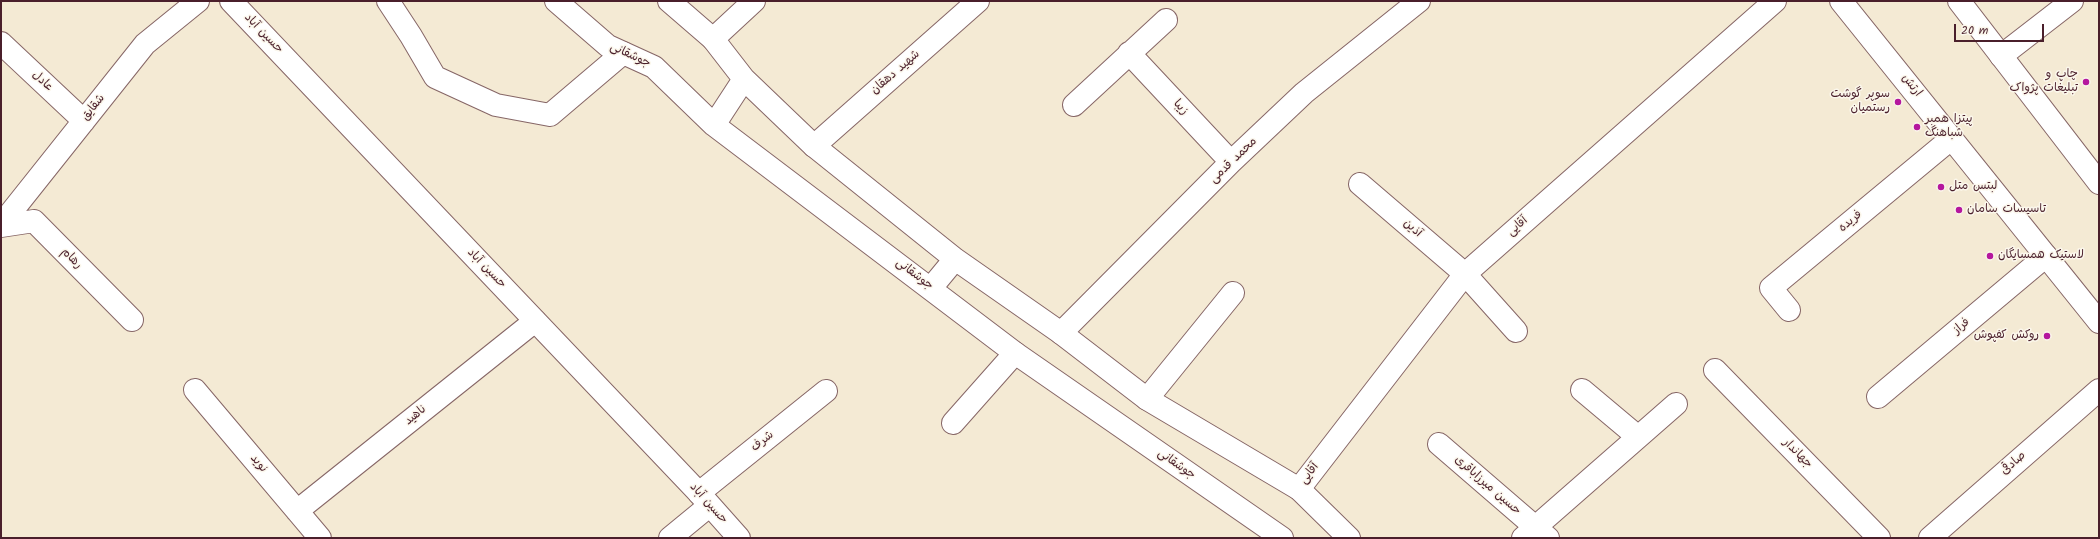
<!DOCTYPE html>
<meta charset="utf-8">
<style>
body{margin:0}
#map{position:relative;width:2100px;height:539px;overflow:hidden;background:#f4ead4;font-family:Kalam,sans-serif}
canvas{display:block}
.frame{position:absolute;inset:0;border:2px solid #4a1f2b;pointer-events:none}
.scale{position:absolute;left:1954px;top:24px;width:90px;height:18px;box-sizing:border-box;border:2px solid #4a1f2b;border-top:0;padding-left:5px;font-size:12px;line-height:14px;white-space:nowrap;color:#4a1f2b;-webkit-text-stroke:3px #fbf7ec;paint-order:stroke}
</style>
<div id="map">
<canvas width="2100" height="539"></canvas>
<div class="frame"></div>
<div class="scale">20 m</div>
</div>
<script>
const g = document.querySelector('canvas').getContext('2d');
g.lineJoin = 'round';
const toPath = rows => new Path2D(rows.map(r => 'M' + r).join(''));
function strokePath(path, color, width, dash) { g.strokeStyle = color; g.lineWidth = width; g.lineCap = dash ? 'butt' : 'round'; g.setLineDash(dash || []); g.stroke(path); }
function label(font, color, halo, rows, align = 'center') {
  g.font = font + ' Kalam,"Playpen Sans Arabic",sans-serif'; g.lineWidth = 3; g.setLineDash([]); g.textBaseline = 'middle'; g.strokeStyle = halo; g.fillStyle = color; for (const [text, x, y, turn = 0] of rows) {
    g.save(); g.translate(x, y); g.rotate((+turn || 0) * Math.PI / 180); g.textAlign = isNaN(turn) ? turn : align; if (halo) g.strokeText(text, 0, 0); g.fillText(text, 0, 0); g.restore();
  }
}
const minor = toPath([
 [388,1,411,36,435,77,496,105,550,115,623,53],
 [713,39,754,1],
 [1,43,84,121],
 [1129,53,1231,162],
 [2001,56,2072,1],
 [1074,105,1166,20],
 [814,146,978,1],
 [1360,184,1465,274,1516,331],
 [1,225,145,44,198,1],
 [1,226,34,221,132,320],
 [1789,310,1771,288,1952,138],
 [1061,333,1231,162,1304,93,1419,1],
 [1715,370,1879,538],
 [195,390,320,538],
 [1582,390,1638,437],
 [1878,397,2046,256],
 [1147,399,1233,293],
 [953,423,1015,353],
 [1439,444,1548,538],
 [1299,489,1465,274,1775,1],
 [699,493,826,391],
 [297,511,535,321],
 [670,538,709,506],
 [1523,538,1676,404],
 [1930,538,2099,390]
]);
const tertiary = toPath([
 [556,1,608,46,654,67,714,125,1015,353,1282,538],
 [669,1,713,39,744,79,814,146,955,259,1061,333,1147,399,1299,489,1349,538],
 [714,125,744,79],
 [931,288,955,259]
]);
const secondary = toPath([
 [231,1,699,493,739,538]
]);
const primary = toPath([
 [1841,1,2099,322],
 [1959,1,2099,183]
]);
strokePath(minor, '#866666', 24);
strokePath(tertiary, '#866666', 24);
strokePath(secondary, '#866666', 24);
strokePath(primary, '#866666', 24);
strokePath(minor, '#fff', 22);
strokePath(tertiary, '#fff', 22);
strokePath(secondary, '#fff', 22);
strokePath(primary, '#fff', 22);
for (const [x, y, r, color] of [
 [2086,82,4,"#b5179e"],
 [1898,102,4,"#b5179e"],
 [1917,127,4,"#b5179e"],
 [1941,187,4,"#b5179e"],
 [1959,210,4,"#b5179e"],
 [1990,256,4,"#b5179e"],
 [2047,336,4,"#b5179e"]
]) { const dot = new Path2D(); dot.arc(x, y, r, 0, 2 * Math.PI); g.fillStyle = color; g.fill(dot); strokePath(dot, '#fbf7ec', 1.5); }
label('12px', '#4a1f2b', '#fbf7ec', [
 ["حسین آباد",263,34,46],
 ["جوشقانی",630,56,25],
 ["شهید دهقان",896,73,-41],
 ["عادل",42,82,43],
 ["ارتش",1911,86,52],
 ["شقایق",94,108,-52],
 ["زیبا",1180,108,47],
 ["محمد قدمی",1234,161,-44],
 ["فریده",1851,222,-40],
 ["آقایی",1518,227,-41],
 ["آذین",1412,229,41],
 ["رهام",71,259,45],
 ["حسین آباد",486,269,46],
 ["جوشقانی",914,275,37],
 ["فراز",1962,327,-40],
 ["ناهید",416,416,-39],
 ["شرف",763,442,-39],
 ["جهاندار",1797,454,45],
 ["نوید",258,464,50],
 ["صادقی",2014,464,-41],
 ["جوشقانی",1176,465,35],
 ["آقایی",1310,474,-52],
 ["حسین میرزاباقری",1487,486,41],
 ["حسین آباد",708,504,48]
]);
label('12px', '#4a1f2b', '#fbf7ec', [
 ["چاپ و",2078,75,"right"],
 ["تبلیغات پژواک",2078,89,"right"],
 ["سوپر گوشت",1890,95,"right"],
 ["رستمیان",1890,109,"right"],
 ["پیتزا همبر",1925,120],
 ["شباهنگ",1925,134],
 ["لبتس متل",1949,187],
 ["تاسیسات سامان",1967,210],
 ["لاستیک همسایگان",1998,256],
 ["روکش کفپوش",2039,336,"right"]
], 'left');
</script>
